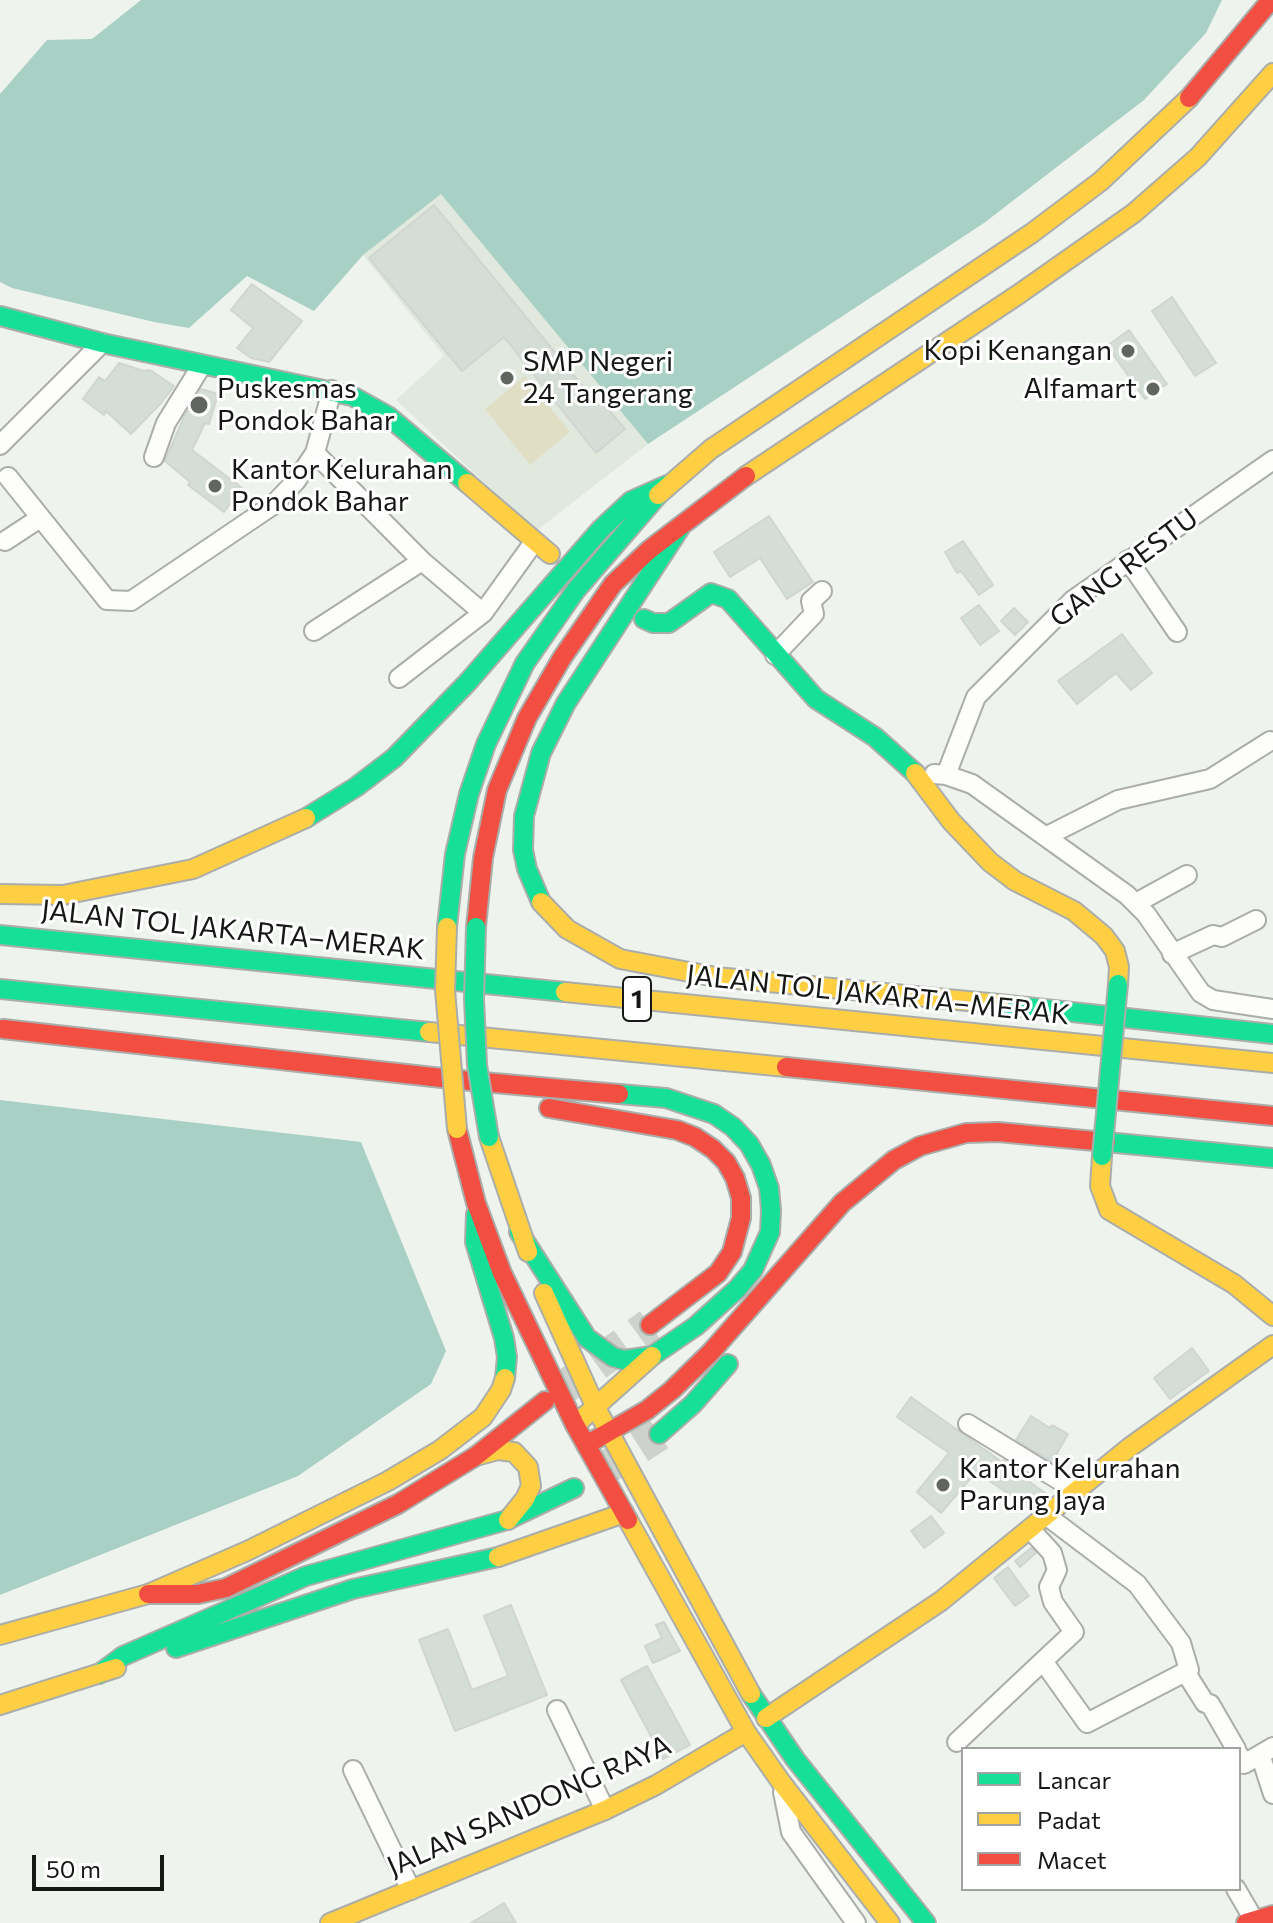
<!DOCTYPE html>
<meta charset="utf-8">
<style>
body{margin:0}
#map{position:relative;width:1273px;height:1923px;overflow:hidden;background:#eff3ee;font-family:Commissioner,sans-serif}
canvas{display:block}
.legend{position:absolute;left:961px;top:1747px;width:280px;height:144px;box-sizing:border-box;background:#fff;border:2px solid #a1a3a1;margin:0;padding:10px 14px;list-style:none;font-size:24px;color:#151814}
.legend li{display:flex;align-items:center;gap:16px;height:40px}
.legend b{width:40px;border:2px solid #a1a3a1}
.scale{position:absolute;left:32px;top:1855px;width:132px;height:36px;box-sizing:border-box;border:4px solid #151814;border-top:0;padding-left:10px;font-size:24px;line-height:28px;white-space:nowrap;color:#151814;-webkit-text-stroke:6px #fff;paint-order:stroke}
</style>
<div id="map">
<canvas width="1273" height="1923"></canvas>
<ul class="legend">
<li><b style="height:10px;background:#16e098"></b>Lancar</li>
<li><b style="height:10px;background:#ffcf43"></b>Padat</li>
<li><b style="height:10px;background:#f24e42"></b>Macet</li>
</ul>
<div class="scale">50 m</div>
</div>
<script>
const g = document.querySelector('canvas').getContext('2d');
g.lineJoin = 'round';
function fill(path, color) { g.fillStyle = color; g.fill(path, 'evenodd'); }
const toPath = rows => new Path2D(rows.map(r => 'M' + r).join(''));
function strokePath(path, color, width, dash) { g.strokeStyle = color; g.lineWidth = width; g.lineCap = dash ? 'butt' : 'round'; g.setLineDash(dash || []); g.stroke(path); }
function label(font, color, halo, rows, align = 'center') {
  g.font = font + ' Commissioner,sans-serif'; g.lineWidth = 6; g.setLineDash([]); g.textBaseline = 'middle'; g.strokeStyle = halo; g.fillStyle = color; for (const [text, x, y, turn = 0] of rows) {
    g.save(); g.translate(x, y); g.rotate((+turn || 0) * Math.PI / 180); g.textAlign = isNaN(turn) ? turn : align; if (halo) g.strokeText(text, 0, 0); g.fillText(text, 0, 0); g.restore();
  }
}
fill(toPath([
 [441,193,648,444,536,531,396,400,444,356,363,255]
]), '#e1e9de');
fill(toPath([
 [525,376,570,432,530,465,485,409]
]), '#e0dec5');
fill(toPath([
 [141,0,1222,0,1206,33,1144,100,984,223,648,444,441,194,363,255,314,311,247,276,189,328,154,322,12,288,0,282,0,94,47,40,92,39],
 [0,1100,361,1142,446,1351,431,1384,298,1476,0,1595]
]), '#a8d0c5');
const building = toPath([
 [434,205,598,405,602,402,625,429,596,453,504,337,462,371,369,258,434,205],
 [252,284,302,321,269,362,251,358,237,348,253,328,231,310,252,284],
 [1172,297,1216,363,1195,376,1152,311,1172,297],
 [1129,330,1167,384,1145,399,1107,346,1129,330],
 [119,363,144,371,150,370,174,386,162,402,131,434,106,411,104,415,83,399,99,377,105,381,119,363],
 [201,389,218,394,209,424,205,423,192,450,242,488,224,512,188,485,190,482,165,461,184,417,201,389],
 [769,516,813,582,787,599,760,558,730,577,714,552,769,516],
 [963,541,993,585,979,595,961,571,957,573,945,552,963,541],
 [979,605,999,631,980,645,961,618,979,605],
 [1014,608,1028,622,1015,635,1001,621,1014,608],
 [1122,634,1152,673,1131,690,1116,673,1077,704,1058,681,1122,634],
 [1192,1348,1209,1371,1170,1399,1154,1378,1192,1348],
 [911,1397,1002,1462,1004,1460,1022,1472,1020,1475,1045,1493,1042,1498,1030,1508,976,1472,941,1513,917,1492,949,1453,897,1417,911,1397],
 [1031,1416,1050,1428,1052,1425,1068,1434,1052,1462,1016,1440,1031,1416],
 [931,1516,944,1533,924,1548,911,1531,931,1516],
 [1031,1548,1036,1553,1020,1567,1015,1561,1031,1548],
 [1008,1567,1029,1596,1015,1606,994,1578,1008,1567],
 [511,1605,547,1695,455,1731,419,1640,448,1629,472,1690,508,1676,484,1616,511,1605],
 [664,1622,680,1651,653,1663,645,1646,662,1638,656,1625,664,1622],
 [647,1666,690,1745,663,1759,621,1680,647,1666],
 [504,1903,516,1923,471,1923,504,1903]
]);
fill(building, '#d4ded7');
strokePath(building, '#d1d5d1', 2);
strokePath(toPath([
 [555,1394,650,1325],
 [596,1474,659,1434]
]), '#ced2cd', 34, [34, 17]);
const street = toPath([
 [0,445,102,343],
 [315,453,422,561,483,613],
 [154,457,166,423,202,365],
 [8,477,107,600,131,601,273,505,296,481,315,453,332,390],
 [5,541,40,518],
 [1128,560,1177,632],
 [314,631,422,561],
 [775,655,814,614,811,601,822,591],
 [399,678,483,613,534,542],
 [934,774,946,775,972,784,1127,895,1146,914,1201,993,1213,1000,1273,1009],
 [946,775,976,697,1073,600,1273,460],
 [1047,836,1118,800,1210,779,1270,741],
 [1136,903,1187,875],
 [1172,954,1213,935,1222,937,1256,920],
 [968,1424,1077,1491],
 [1030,1529,1052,1553,1057,1570,1049,1587,1053,1602,1074,1632,1043,1661],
 [1186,1673,1205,1703,1210,1704,1236,1749],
 [557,1710,605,1810],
 [957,1742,1043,1661,1087,1723,1189,1670,1181,1643,1137,1584,1047,1516],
 [1239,1755,1244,1764,1273,1747],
 [1262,1760,1273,1794],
 [353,1770,411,1890],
 [783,1792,791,1832,856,1923],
 [1236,1889,1254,1920]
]);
const fast = toPath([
 [0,316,102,343,352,396,388,416,467,483],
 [644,619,653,623,669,623,711,593,728,599,816,699,875,737,915,773],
 [306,818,356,787,394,758,467,683,601,529,631,501,667,485],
 [541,902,527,869,523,850,524,816,541,753,566,703,680,528],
 [447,927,455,854,469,794,486,744,525,663,576,590,658,495],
 [0,935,565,992],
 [0,989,429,1032],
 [999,1004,1273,1034],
 [1106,1142,1273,1158],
 [476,1214,475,1242,504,1338,507,1357,505,1378],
 [519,1232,587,1338,613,1357,624,1360,652,1356,696,1326,737,1289,753,1270,770,1232,771,1210,769,1188,761,1165,749,1144,733,1127,714,1114,666,1098,619,1094],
 [659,1434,693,1404,728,1364],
 [176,1648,353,1589,498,1557],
 [99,1674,123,1656,306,1576,507,1520,574,1488],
 [751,1694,795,1759,926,1923]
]);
const slow = toPath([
 [746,476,1019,294,1134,213,1198,157,1273,73],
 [467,483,550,554],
 [658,495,711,449,1032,233,1101,181,1189,98],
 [915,773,951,821,990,862,1015,881,1074,911,1104,936,1115,951,1119,967,1118,984],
 [0,894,63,895,193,869,306,818],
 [541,902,567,929,620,959,716,977,999,1004],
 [565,992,1273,1063],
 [429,1032,786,1067],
 [489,1137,528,1252],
 [1102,1156,1100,1186,1109,1210,1234,1284,1273,1316],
 [544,1293,595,1406,751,1694],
 [575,1425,652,1356],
 [476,1456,498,1450,514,1452,528,1467,531,1486,525,1499,508,1520],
 [628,1520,746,1732,781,1782,890,1923],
 [498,1557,624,1513],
 [0,1635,148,1594,247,1551,388,1481,440,1450,483,1417,501,1390,505,1378],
 [0,1705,116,1668],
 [766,1718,941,1601,1130,1447,1273,1345],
 [330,1923,605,1810,656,1785,746,1732]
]);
const jam = toPath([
 [1189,98,1271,0],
 [476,927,483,858,497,790,527,718,562,658,613,584,649,550,746,476],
 [3,1029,460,1080,619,1094],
 [786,1067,1273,1116],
 [549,1108,677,1130,695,1137,713,1149,726,1162,735,1178,741,1198,741,1218,732,1252,718,1273,650,1325],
 [457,1129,476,1203,502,1273,575,1425,628,1520],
 [586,1445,647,1410,672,1390,711,1352,842,1203,894,1160,920,1146,966,1133,998,1132,1106,1142],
 [148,1594,198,1594,226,1588,398,1504,476,1456,545,1401],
 [1246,1923,1273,1915]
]);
strokePath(street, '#aaada9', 22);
strokePath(fast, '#aaada9', 22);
strokePath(slow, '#aaada9', 22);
strokePath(jam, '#aaada9', 22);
strokePath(street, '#fdfdfc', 18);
strokePath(fast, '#16e098', 18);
strokePath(slow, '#ffcf43', 18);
strokePath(jam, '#f24e42', 18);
const fastBridge = toPath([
 [476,927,474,999,477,1065,489,1137],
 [1102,1156,1118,984]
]);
const slowBridge = toPath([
 [447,927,445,990,457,1129]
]);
strokePath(fastBridge, '#aaada9', 22, []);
strokePath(slowBridge, '#aaada9', 22, []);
strokePath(fastBridge, '#16e098', 18);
strokePath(slowBridge, '#ffcf43', 18);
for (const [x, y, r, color] of [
 [1128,351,8,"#616560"],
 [507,378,8,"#616560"],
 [1153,389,8,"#616560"],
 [199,405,10,"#616560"],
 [215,486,8,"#616560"],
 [943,1485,8,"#616560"]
]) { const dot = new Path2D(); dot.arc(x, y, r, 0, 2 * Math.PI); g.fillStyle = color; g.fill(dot); strokePath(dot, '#fff', 3); }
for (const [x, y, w] of [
 [637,999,28]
]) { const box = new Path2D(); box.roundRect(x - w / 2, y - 22, w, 44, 6); g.fillStyle = '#fff'; g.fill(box); strokePath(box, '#151814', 2); }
label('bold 26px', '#151814', null, [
 ["1",637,999]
]);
label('28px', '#151814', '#fff', [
 ["Kopi Kenangan",1112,351,"right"],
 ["SMP Negeri",523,362],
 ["24 Tangerang",523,394],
 ["Puskesmas",217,389],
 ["Pondok Bahar",217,421],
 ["Alfamart",1137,389,"right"],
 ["Kantor Kelurahan",231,470],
 ["Pondok Bahar",231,502],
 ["Kantor Kelurahan",959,1469],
 ["Parung Jaya",959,1501]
], 'left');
label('28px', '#151814', '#fff', [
 ["GANG RESTU",1124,568,-37],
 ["JALAN TOL JAKARTA–MERAK",233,930,6],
 ["JALAN TOL JAKARTA–MERAK",878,995,6],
 ["JALAN SANDONG RAYA",529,1806,-24]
]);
</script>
